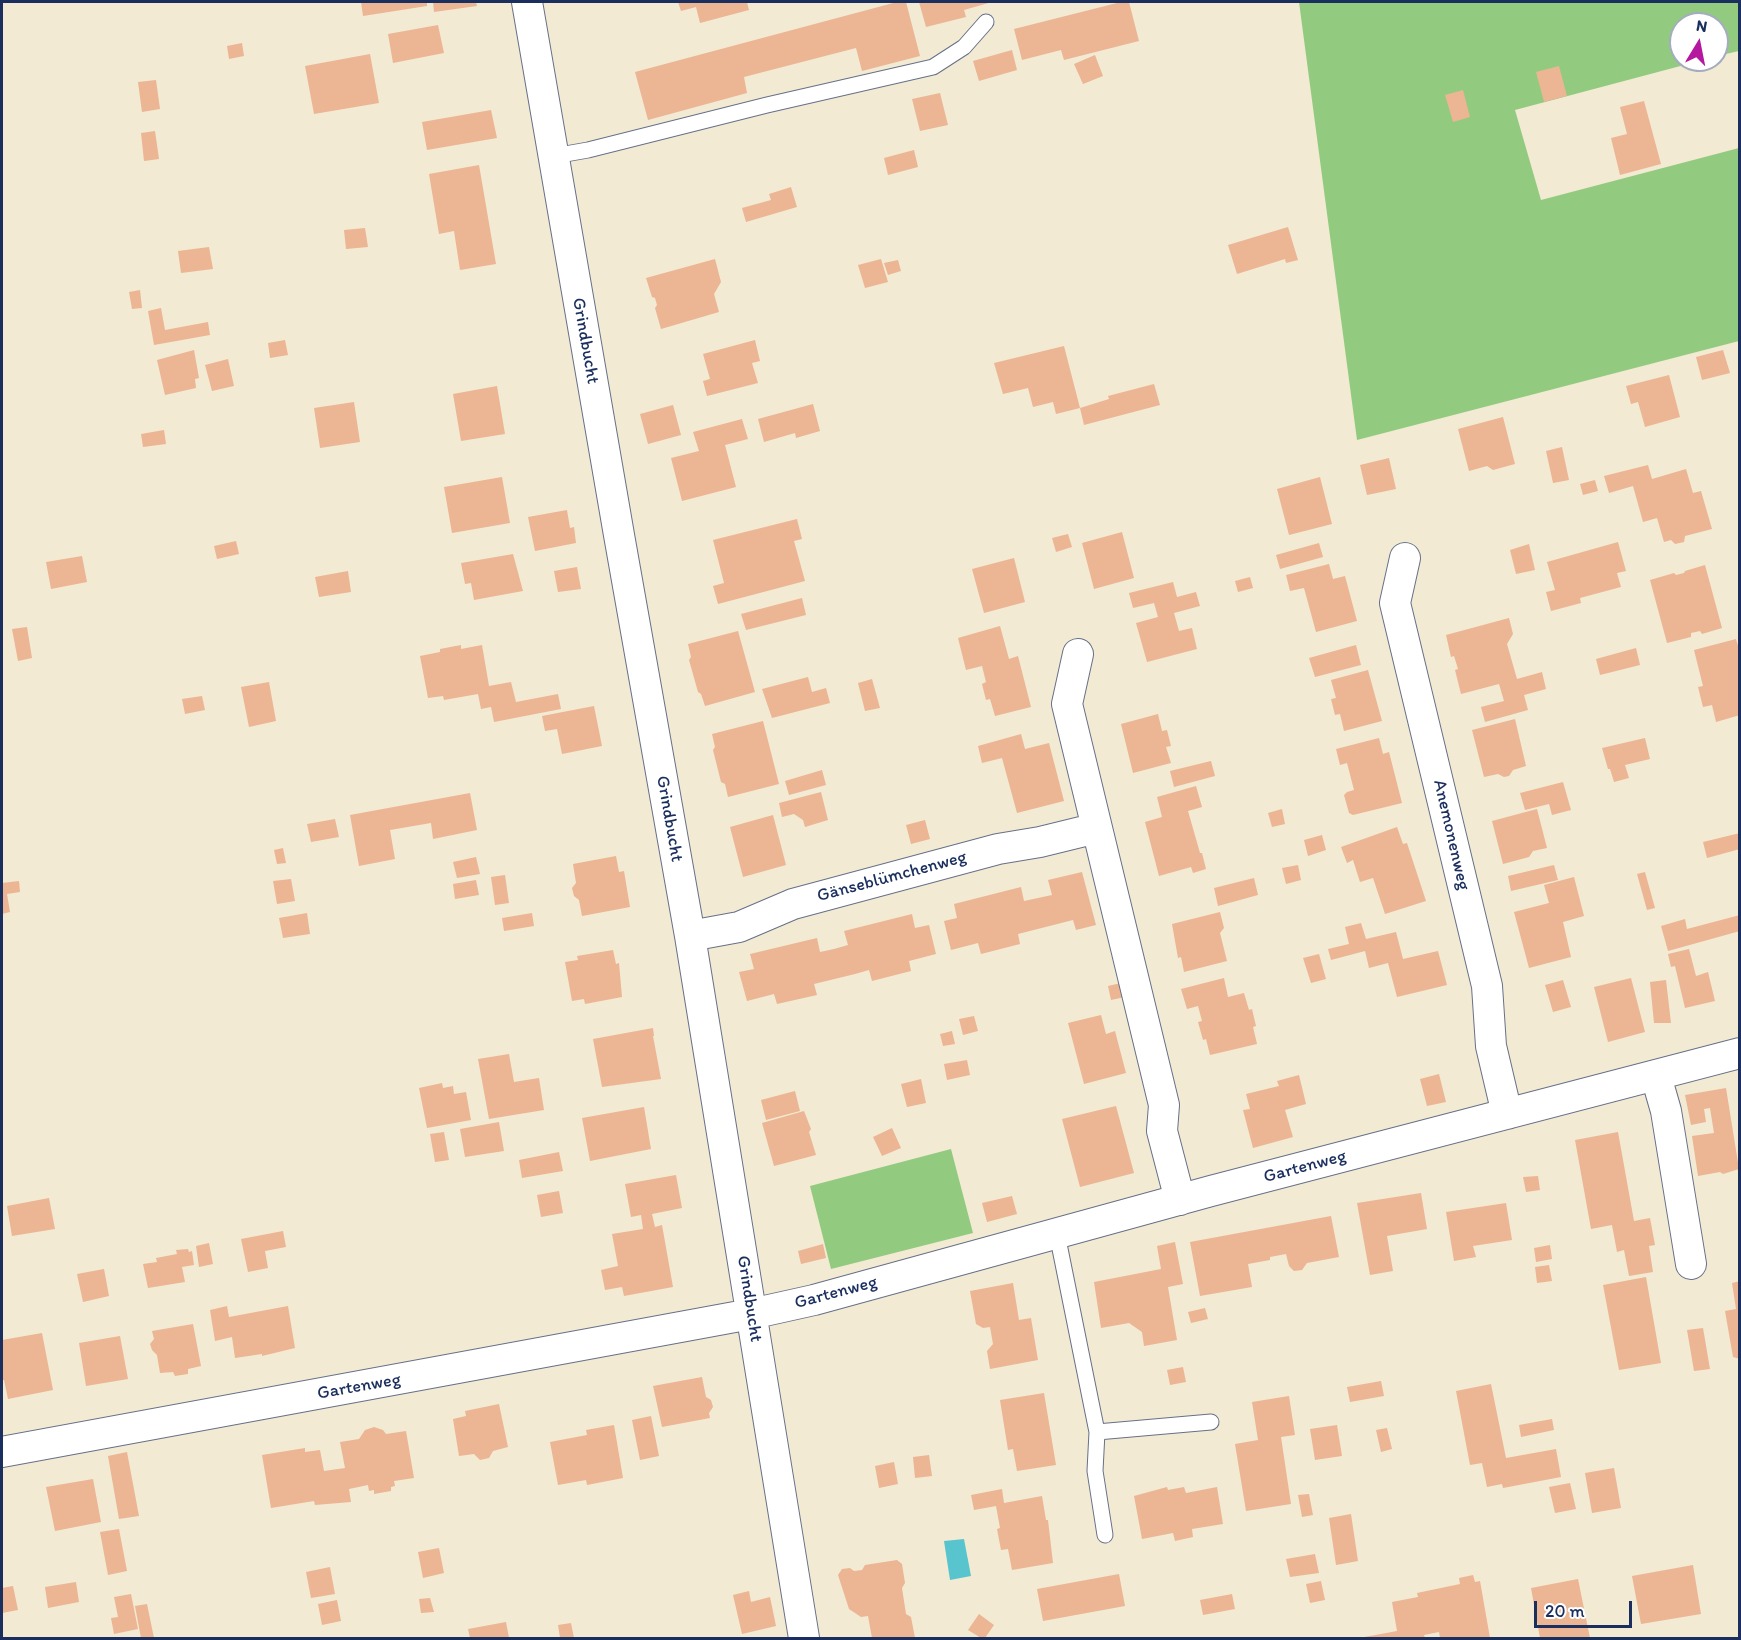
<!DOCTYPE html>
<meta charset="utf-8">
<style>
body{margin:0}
#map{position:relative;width:1741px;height:1640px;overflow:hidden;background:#f2ead3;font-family:Itim,sans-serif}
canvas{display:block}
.frame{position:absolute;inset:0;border:3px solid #1b2f5e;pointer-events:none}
.north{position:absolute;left:1669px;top:12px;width:60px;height:60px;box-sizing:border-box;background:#fff;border:2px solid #a4acbf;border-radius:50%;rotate:10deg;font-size:16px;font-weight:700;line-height:24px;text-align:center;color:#1b2f5e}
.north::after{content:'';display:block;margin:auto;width:21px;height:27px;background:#b5179e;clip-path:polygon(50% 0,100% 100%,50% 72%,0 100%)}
.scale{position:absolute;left:1534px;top:1601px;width:98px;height:27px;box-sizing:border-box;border:3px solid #1b2f5e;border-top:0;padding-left:8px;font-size:18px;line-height:21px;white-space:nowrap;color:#1b2f5e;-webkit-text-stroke:4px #fff;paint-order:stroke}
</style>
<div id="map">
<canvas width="1741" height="1640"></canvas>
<div class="frame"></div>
<div class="north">N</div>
<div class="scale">20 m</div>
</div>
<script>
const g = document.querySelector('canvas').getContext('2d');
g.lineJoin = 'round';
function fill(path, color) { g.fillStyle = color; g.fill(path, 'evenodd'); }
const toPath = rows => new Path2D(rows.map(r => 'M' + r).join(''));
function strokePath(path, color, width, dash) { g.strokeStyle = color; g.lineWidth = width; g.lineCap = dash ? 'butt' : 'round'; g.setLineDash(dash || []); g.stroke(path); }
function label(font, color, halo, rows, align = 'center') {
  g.font = font + ' Itim,sans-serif'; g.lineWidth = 4.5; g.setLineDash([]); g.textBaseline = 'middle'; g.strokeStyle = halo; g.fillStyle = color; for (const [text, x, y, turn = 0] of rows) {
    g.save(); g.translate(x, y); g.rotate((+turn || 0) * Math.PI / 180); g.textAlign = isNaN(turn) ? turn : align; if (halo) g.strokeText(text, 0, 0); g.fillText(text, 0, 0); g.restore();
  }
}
fill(toPath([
 [1299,2,1739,2,1739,51,1717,56,1717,24,1681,24,1681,60,1703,60,1515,110,1541,200,1739,148,1739,341,1357,440],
 [951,1149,973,1233,831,1269,810,1186]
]), '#92cb7f');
fill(toPath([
 [964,1539,971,1576,950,1580,944,1541]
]), '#58c5ce');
fill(toPath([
 [361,2,427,2,427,6,363,16],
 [433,2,476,2,477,6,434,12],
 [678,2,747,2,749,10,700,23,696,7,681,11],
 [897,2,906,2,920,56,862,71,856,48,744,77,747,93,648,120,635,72],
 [919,2,992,2,964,10,966,17,926,27],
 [1121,2,1129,2,1139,41,1064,60,1061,50,1022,60,1014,29],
 [438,25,444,53,393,63,388,34],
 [242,43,244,56,229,59,227,46],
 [1012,50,1017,70,979,81,973,61],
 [370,54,379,103,314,114,305,66],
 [1095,55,1103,76,1083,84,1074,64],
 [1559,66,1567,96,1544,102,1536,72],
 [156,80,160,109,142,112,138,82],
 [1463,90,1470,117,1453,122,1445,95],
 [940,93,948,125,920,131,912,99],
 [1644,101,1661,164,1620,175,1611,138,1627,134,1620,107],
 [491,110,497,138,427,150,422,122],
 [155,131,159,159,144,161,141,133],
 [914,150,918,167,888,175,884,158],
 [479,165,496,264,460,270,454,231,439,234,429,174],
 [791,187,797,207,746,222,742,208,771,200,769,194],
 [1288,227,1298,260,1286,263,1285,259,1237,274,1228,245],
 [365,228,368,247,346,249,344,230],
 [209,247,213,269,181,273,178,251],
 [715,259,721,282,714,294,719,312,661,329,655,308,657,305,655,298,652,297,646,278],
 [881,259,888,282,865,288,858,265],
 [898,260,901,271,888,275,884,263],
 [140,290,142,308,132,309,129,292],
 [161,308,165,330,208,322,210,335,154,345,148,311],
 [285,340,288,355,270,358,268,343],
 [755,340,760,361,752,363,758,383,707,396,703,381,710,379,703,354],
 [1064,346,1080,408,1109,399,1108,396,1154,384,1160,405,1084,425,1080,408,1056,414,1053,402,1033,407,1028,388,1003,394,994,363],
 [194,350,199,378,195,379,196,388,165,395,157,360],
 [1723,350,1730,373,1702,380,1696,357],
 [228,359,234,386,212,391,205,365],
 [1669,375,1680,417,1645,427,1638,402,1631,404,1626,386],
 [497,386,505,434,461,441,453,394],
 [354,402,360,442,320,448,314,408],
 [813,404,820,431,796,438,795,433,764,442,758,419],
 [673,405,681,435,648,444,640,414],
 [1503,417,1515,464,1493,470,1487,466,1469,471,1458,429],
 [742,419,748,439,725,445,736,487,682,501,671,458,699,451,693,432],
 [164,430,166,444,143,447,141,434],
 [1562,447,1569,480,1553,483,1546,451],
 [1389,458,1396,489,1367,495,1360,465],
 [1648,465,1652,479,1686,469,1693,493,1701,491,1712,529,1685,536,1684,542,1675,544,1671,540,1664,542,1657,518,1643,522,1633,486,1609,493,1604,476],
 [502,477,510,523,452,533,444,487],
 [1320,477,1332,524,1289,535,1277,489],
 [1595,480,1598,491,1583,495,1580,484],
 [567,510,570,528,574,527,576,543,535,551,528,517],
 [797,519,802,539,794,541,805,581,718,604,713,586,724,583,713,540],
 [1122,532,1134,578,1094,589,1082,543],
 [1068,534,1072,547,1056,552,1052,538],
 [236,541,239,554,217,559,214,546],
 [1618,542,1626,571,1617,573,1621,587,1580,598,1581,603,1551,611,1546,592,1555,590,1547,562],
 [1319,543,1323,557,1280,569,1276,555],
 [1529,544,1535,570,1516,574,1510,550],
 [513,554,523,591,474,600,471,583,465,584,461,563],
 [82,556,87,582,51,589,46,562],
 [1014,558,1025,602,984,613,972,569],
 [1329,564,1333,579,1345,576,1357,621,1316,632,1304,588,1290,591,1286,575],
 [1705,565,1722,628,1702,634,1700,631,1691,633,1691,637,1667,643,1650,580,1674,573,1676,575,1684,573,1685,571],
 [577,567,581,589,558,592,554,571],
 [348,571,351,592,319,597,315,577],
 [1250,577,1253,588,1238,592,1235,581],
 [1173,582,1177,597,1196,592,1200,606,1174,613,1179,631,1192,628,1197,649,1147,662,1136,623,1158,617,1154,603,1133,608,1129,593],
 [802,598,806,615,746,630,741,614],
 [1509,618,1513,634,1507,644,1517,679,1542,672,1546,689,1524,695,1528,710,1485,722,1481,707,1504,701,1499,684,1461,694,1455,670,1458,669,1454,656,1451,657,1446,635],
 [1000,626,1009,659,1018,656,1031,707,995,716,990,699,986,700,982,684,986,682,982,666,966,670,958,638],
 [27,627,32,658,18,661,12,629],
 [738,631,755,692,705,706,701,694,698,692,689,660,691,657,688,644],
 [1736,639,1740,653,1740,715,1716,722,1712,705,1703,707,1698,687,1703,686,1694,650],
 [461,645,461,649,482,645,489,686,511,682,516,702,558,694,561,709,494,722,491,707,481,709,478,694,444,700,443,696,428,698,420,656,440,652,440,649],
 [1356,645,1361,665,1315,677,1309,658],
 [1636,648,1640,665,1600,675,1596,659],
 [1368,670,1382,721,1344,731,1340,714,1335,715,1331,699,1336,698,1331,680],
 [808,677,812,692,826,688,830,703,772,718,762,689],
 [872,679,880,708,865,711,858,683],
 [269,682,276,721,249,727,241,687],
 [202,696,205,710,185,714,182,699],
 [594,706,602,746,562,754,557,729,545,731,542,716],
 [1158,714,1162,731,1167,730,1171,746,1166,747,1171,763,1133,773,1121,724],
 [1515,719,1526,766,1513,770,1509,776,1504,777,1498,774,1484,777,1472,730],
 [763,721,779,784,728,797,725,784,721,782,713,750,715,747,712,734],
 [1021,734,1025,749,1049,743,1064,801,1017,813,1002,758,982,763,978,746],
 [1379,738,1383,754,1389,752,1402,803,1353,815,1349,813,1344,795,1347,792,1354,790,1347,763,1340,765,1336,749],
 [1645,738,1650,759,1625,765,1629,778,1614,782,1610,769,1608,769,1602,748],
 [1211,761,1215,776,1174,787,1170,771],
 [822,770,826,785,789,795,785,781],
 [1563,782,1571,810,1552,815,1549,804,1525,810,1520,793],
 [1196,786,1202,807,1188,811,1200,853,1202,853,1206,869,1193,873,1191,867,1159,876,1145,822,1162,817,1157,797],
 [821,792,828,820,805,827,803,820,794,814,782,817,779,803],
 [470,793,477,830,433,839,431,823,390,830,395,859,359,866,350,815],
 [1282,809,1285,824,1272,827,1268,813],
 [1537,809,1547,848,1533,851,1529,857,1503,864,1492,821],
 [773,815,786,865,743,877,730,827],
 [335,819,339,837,311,842,307,824],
 [925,820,930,839,911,844,906,825],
 [1397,827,1403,844,1407,843,1426,901,1385,914,1373,878,1360,882,1353,860,1347,863,1341,847],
 [1740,833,1740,849,1707,858,1703,842],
 [1322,835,1326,850,1308,856,1304,840],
 [283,848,286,863,277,864,274,850],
 [616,856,619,872,624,871,630,907,582,916,579,900,574,896,572,888,576,883,573,864],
 [476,857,480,874,457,878,453,862],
 [1298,865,1301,880,1286,884,1282,868],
 [1554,865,1558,880,1511,891,1508,876],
 [1082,872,1096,925,1076,930,1073,920,1018,934,1020,944,981,954,978,943,951,950,944,921,957,918,954,904,1021,887,1024,901,1052,895,1048,880],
 [1645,872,1655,908,1647,910,1637,874],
 [505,875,509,903,495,905,491,877],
 [1574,877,1584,916,1563,922,1571,957,1529,968,1514,912,1549,903,1544,885],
 [1254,878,1258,895,1218,906,1214,888],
 [291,879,295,901,277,904,273,881],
 [476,880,479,895,455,899,453,884],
 [19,881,20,892,7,894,10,912,2,914,2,883],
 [1220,912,1224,928,1220,933,1227,961,1184,972,1181,957,1178,958,1172,924],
 [307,913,310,934,283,938,279,918],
 [532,913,534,926,504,931,502,918],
 [912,914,915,928,929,925,936,954,909,961,911,971,872,981,869,970,855,974,814,984,817,995,777,1004,774,994,747,1001,739,972,754,969,750,954,817,938,820,952,834,949,848,945,844,931],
 [1740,915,1740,931,1668,951,1661,926,1685,919,1687,929],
 [1361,923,1366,939,1396,932,1403,959,1438,951,1447,985,1397,997,1388,963,1369,968,1365,951,1331,960,1328,949,1349,944,1345,927],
 [1689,949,1696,976,1708,972,1715,1001,1685,1008,1675,966,1671,967,1668,954],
 [613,950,616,964,619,963,622,997,585,1004,584,999,572,1001,565,962,578,960,577,956],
 [1319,954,1326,979,1311,983,1303,958],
 [1224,978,1228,997,1244,993,1249,1010,1252,1009,1256,1026,1253,1027,1257,1044,1210,1055,1206,1039,1203,1040,1198,1022,1202,1021,1198,1006,1187,1009,1181,989],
 [1631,978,1645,1032,1608,1042,1594,987],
 [1563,980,1571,1007,1553,1012,1545,985],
 [1666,980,1671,1023,1654,1023,1650,982],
 [1121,983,1125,997,1111,1000,1108,986],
 [1101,1015,1106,1034,1115,1031,1126,1073,1084,1084,1068,1023],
 [974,1016,978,1031,963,1035,959,1019],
 [653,1028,654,1036,653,1036,661,1079,602,1087,593,1039],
 [952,1031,955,1044,943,1046,940,1034],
 [509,1054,514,1082,539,1078,544,1110,489,1119,478,1059],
 [967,1060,970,1075,947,1080,944,1064],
 [1439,1074,1446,1102,1427,1106,1420,1079],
 [1299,1075,1306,1104,1285,1110,1293,1137,1253,1148,1243,1110,1250,1109,1246,1094,1279,1086,1277,1081],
 [921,1079,926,1103,907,1107,901,1084],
 [442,1083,443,1088,453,1086,454,1094,466,1092,471,1120,427,1128,419,1088],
 [1726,1088,1739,1169,1723,1174,1720,1172,1698,1176,1692,1136,1714,1133,1710,1108,1704,1109,1706,1122,1691,1125,1685,1095],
 [795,1091,800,1111,766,1120,761,1100],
 [1116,1106,1134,1173,1080,1187,1062,1119],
 [644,1107,651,1149,590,1161,582,1118],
 [804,1111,811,1129,809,1132,816,1155,774,1166,762,1123],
 [499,1122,504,1151,465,1157,460,1129],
 [892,1128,901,1148,882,1156,873,1137],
 [444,1132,449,1160,435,1162,430,1134],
 [1618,1132,1634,1221,1650,1218,1655,1245,1649,1246,1653,1272,1629,1276,1624,1250,1617,1252,1612,1225,1591,1229,1575,1140],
 [559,1152,563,1171,522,1178,519,1160],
 [676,1175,682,1208,652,1214,655,1227,662,1225,673,1287,624,1296,622,1287,605,1290,601,1270,618,1266,612,1234,643,1229,641,1215,631,1217,625,1184],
 [1538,1176,1540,1190,1526,1192,1523,1177],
 [559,1191,563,1213,541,1217,537,1195],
 [1421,1193,1427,1229,1387,1236,1393,1271,1370,1275,1357,1203],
 [1012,1196,1017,1214,987,1222,982,1203],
 [49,1198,55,1229,12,1236,7,1206],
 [1506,1203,1512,1240,1473,1246,1476,1257,1454,1261,1446,1212],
 [1331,1216,1339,1257,1307,1263,1302,1270,1294,1271,1289,1266,1286,1254,1270,1257,1270,1260,1248,1264,1252,1287,1200,1296,1190,1242],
 [283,1231,286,1247,265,1251,268,1268,248,1272,241,1239],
 [1175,1242,1183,1284,1168,1287,1177,1340,1144,1346,1142,1332,1129,1323,1101,1328,1094,1282,1161,1269,1157,1246],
 [209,1243,213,1264,199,1267,196,1246],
 [823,1244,826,1258,801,1264,798,1251],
 [1550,1245,1552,1259,1536,1262,1534,1248],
 [188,1249,189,1252,192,1251,194,1265,182,1267,185,1282,148,1288,143,1264,157,1262,156,1258,177,1254,176,1250],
 [1549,1265,1552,1281,1537,1283,1535,1267],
 [104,1269,109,1296,83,1302,77,1274],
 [1646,1277,1661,1363,1619,1370,1603,1285],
 [1740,1281,1740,1359,1733,1357,1725,1311,1736,1309,1732,1283],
 [1013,1283,1019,1320,1031,1318,1038,1360,990,1369,987,1351,993,1344,990,1327,983,1328,976,1324,970,1291],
 [227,1306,229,1317,288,1306,295,1348,262,1356,262,1354,235,1358,232,1337,215,1341,210,1310],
 [1205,1308,1208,1319,1191,1323,1188,1312],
 [193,1324,201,1366,188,1369,188,1374,175,1376,173,1372,160,1373,157,1355,152,1350,150,1344,154,1339,152,1331],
 [1703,1328,1710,1369,1694,1371,1687,1330],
 [42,1333,53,1390,8,1399,4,1380,2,1380,2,1340],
 [120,1336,128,1379,86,1386,79,1343],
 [1183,1367,1186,1382,1170,1385,1167,1370],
 [702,1377,706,1397,711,1400,713,1407,709,1413,710,1418,662,1427,653,1386],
 [1381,1381,1384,1396,1350,1402,1347,1387],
 [1491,1384,1506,1458,1556,1449,1561,1477,1503,1488,1502,1484,1487,1487,1482,1463,1470,1465,1456,1391],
 [1044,1393,1056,1465,1017,1471,1013,1449,1008,1450,1000,1400],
 [1289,1396,1295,1435,1281,1437,1291,1504,1246,1511,1235,1444,1258,1440,1252,1402],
 [499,1404,508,1447,493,1451,489,1458,480,1460,474,1454,459,1456,453,1419,466,1416,465,1411],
 [651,1416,659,1456,640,1460,632,1420],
 [1552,1419,1554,1430,1521,1437,1519,1425],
 [614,1425,623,1478,587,1485,586,1480,558,1485,550,1442,587,1435,586,1430],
 [1337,1425,1342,1456,1315,1460,1310,1429],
 [374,1427,383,1430,386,1434,406,1431,414,1478,394,1481,395,1486,391,1487,391,1491,374,1494,374,1490,369,1491,368,1485,349,1489,351,1502,315,1505,314,1501,271,1508,262,1455,305,1448,305,1452,320,1450,324,1471,345,1468,340,1442,359,1439,365,1430],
 [1387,1428,1392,1449,1381,1452,1376,1430],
 [127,1452,139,1516,119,1519,108,1456],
 [929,1455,932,1476,915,1478,913,1457],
 [894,1462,898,1484,879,1488,875,1466],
 [1614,1468,1621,1508,1592,1513,1585,1473],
 [93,1479,101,1522,55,1531,46,1487],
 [1570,1483,1576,1509,1555,1513,1549,1487],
 [1167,1487,1168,1490,1184,1487,1186,1493,1217,1487,1223,1524,1192,1529,1193,1537,1175,1541,1173,1533,1142,1539,1134,1496],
 [1002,1489,1004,1503,1042,1496,1046,1520,1048,1520,1053,1563,1012,1570,1008,1549,1001,1550,997,1529,1000,1528,996,1506,974,1510,971,1495],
 [1309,1494,1313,1515,1302,1517,1298,1495],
 [1351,1514,1358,1561,1336,1565,1329,1518],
 [119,1529,127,1571,108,1575,100,1532],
 [439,1548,444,1573,423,1578,418,1552],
 [1315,1554,1319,1573,1290,1577,1286,1559],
 [897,1560,902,1564,905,1583,902,1588,906,1614,911,1617,915,1638,872,1638,868,1616,861,1617,849,1609,838,1575,842,1569,850,1568,854,1571,862,1570,865,1565],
 [1693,1565,1701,1614,1641,1624,1632,1576],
 [330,1567,335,1594,311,1598,306,1572],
 [1119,1574,1125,1606,1043,1621,1037,1589],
 [1473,1575,1475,1582,1480,1581,1490,1638,1440,1638,1439,1632,1424,1635,1425,1638,1359,1638,1397,1631,1392,1602,1418,1597,1417,1593,1460,1584,1459,1578],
 [1578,1579,1590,1638,1540,1638,1531,1588],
 [1321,1581,1325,1600,1310,1603,1306,1584],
 [76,1582,79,1602,48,1608,45,1587],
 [13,1586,18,1610,2,1613,2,1588],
 [749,1591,751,1602,770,1597,776,1626,742,1634,733,1595],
 [131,1594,138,1629,114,1634,111,1618,118,1617,114,1597],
 [1232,1594,1235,1609,1203,1615,1200,1600],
 [430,1598,434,1612,421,1613,419,1599],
 [337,1600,341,1621,322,1625,318,1604],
 [147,1604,154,1638,141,1638,135,1606],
 [979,1614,994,1625,985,1638,981,1638,968,1630],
 [506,1622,509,1638,470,1638,468,1629],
 [571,1623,574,1638,560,1638,558,1625]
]), '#ecb594');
const service = toPath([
 [554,156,588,150,767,105,933,67,964,47,986,22],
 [1057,1234,1097,1432,1095,1471,1105,1535],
 [1097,1432,1211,1422]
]);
const minor = toPath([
 [527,2,619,535,690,936,804,1638],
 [1405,558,1395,603,1487,986,1491,1046,1507,1114],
 [1078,654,1067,704,1164,1105,1162,1131,1180,1200],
 [690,936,739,927,793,904,998,849,1040,842,1097,828],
 [1656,1076,1666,1111,1691,1264],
 [2,1452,751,1314,814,1300,1211,1191,1740,1053]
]);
strokePath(service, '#667087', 17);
strokePath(minor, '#667087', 32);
strokePath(service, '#fff', 15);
strokePath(minor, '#fff', 30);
label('18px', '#1b2f5e', '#fff', [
 ["Grindbucht",585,341,80],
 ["Grindbucht",669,819,80],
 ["Anemonenweg",1451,835,77],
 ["Gänseblümchenweg",892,877,-15],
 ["Gartenweg",1305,1167,-15],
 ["Gartenweg",836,1293,-15],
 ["Grindbucht",749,1299,81],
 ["Gartenweg",359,1387,-10]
]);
</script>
